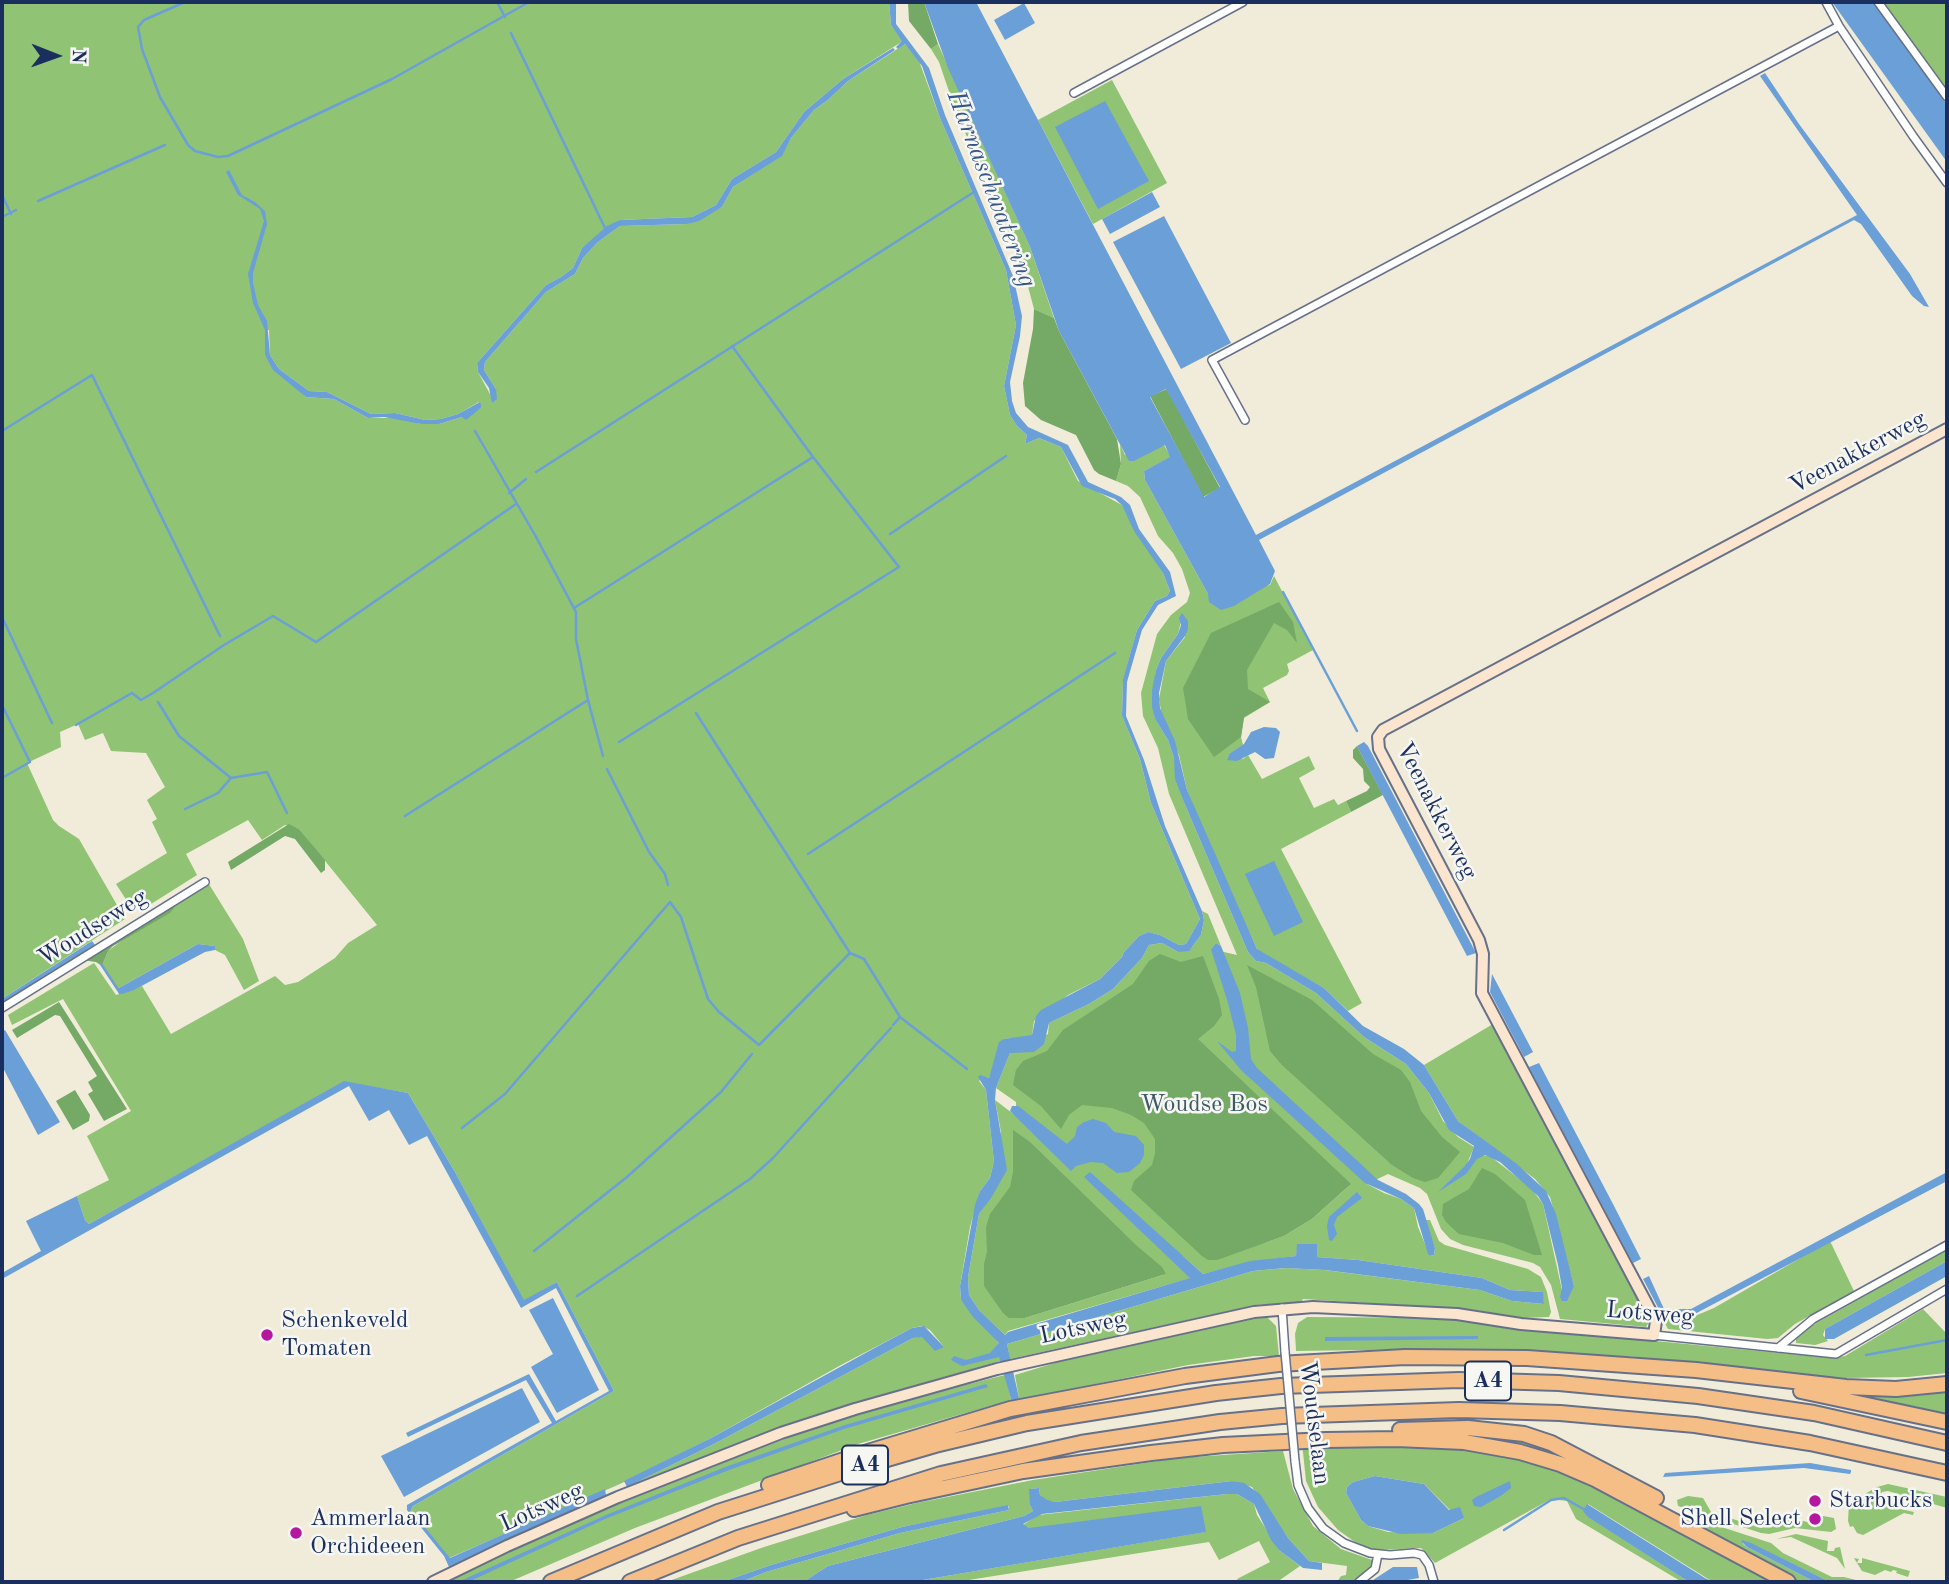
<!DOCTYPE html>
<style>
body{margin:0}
#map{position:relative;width:1949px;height:1584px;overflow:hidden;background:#f0ecd9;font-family:"Old Standard TT",serif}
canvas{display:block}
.frame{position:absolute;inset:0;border:4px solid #1b2f5e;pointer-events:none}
.north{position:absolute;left:21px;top:21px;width:70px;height:70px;-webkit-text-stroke:5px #f6f6f2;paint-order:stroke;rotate:91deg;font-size:19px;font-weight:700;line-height:28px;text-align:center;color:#1b2f5e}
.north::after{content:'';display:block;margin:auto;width:24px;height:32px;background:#1b2f5e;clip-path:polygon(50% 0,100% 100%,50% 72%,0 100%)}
</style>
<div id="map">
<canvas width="1949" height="1584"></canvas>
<div class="frame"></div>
<div class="north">N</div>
</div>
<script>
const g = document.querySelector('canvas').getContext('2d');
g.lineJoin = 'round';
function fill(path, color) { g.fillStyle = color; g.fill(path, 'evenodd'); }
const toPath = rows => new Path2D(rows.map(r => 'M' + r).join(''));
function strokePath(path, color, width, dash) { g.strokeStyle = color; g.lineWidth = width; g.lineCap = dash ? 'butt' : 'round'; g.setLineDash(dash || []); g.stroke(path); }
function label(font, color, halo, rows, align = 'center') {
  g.font = font + ' "Old Standard TT",serif'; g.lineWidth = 5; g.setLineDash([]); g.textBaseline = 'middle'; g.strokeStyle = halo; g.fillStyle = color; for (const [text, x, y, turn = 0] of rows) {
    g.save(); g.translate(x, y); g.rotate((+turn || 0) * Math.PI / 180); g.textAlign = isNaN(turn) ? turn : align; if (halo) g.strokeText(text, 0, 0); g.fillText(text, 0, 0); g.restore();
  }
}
fill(toPath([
 [2,2,889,2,891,25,903,41,843,79,804,112,776,152,732,179,716,205,692,217,620,220,582,248,573,268,561,277,546,285,477,363,478,372,490,394,496,389,484,370,485,362,546,292,575,274,583,258,598,242,620,226,687,224,722,207,733,187,781,156,791,138,814,110,828,100,848,81,905,44,919,61,940,118,1006,270,1016,325,1004,386,1010,415,1017,426,1027,435,1025,444,1039,438,1061,447,1078,481,1122,505,1163,573,1170,591,1167,596,1155,601,1137,630,1123,680,1122,716,1140,759,1151,803,1200,919,1186,944,1179,945,1160,935,1148,932,1139,936,1124,952,1122,957,1100,979,1068,995,1034,1021,1032,1035,1029,1037,1004,1039,989,1078,983,1077,979,1081,986,1090,994,1162,990,1178,980,1191,970,1227,960,1286,961,1300,999,1343,1000,1361,872,1398,752,1441,630,1489,627,1487,714,1444,913,1338,922,1336,944,1347,930,1330,922,1326,912,1328,841,1365,711,1438,620,1484,449,1558,411,1510,413,1506,614,1391,557,1282,524,1301,455,1172,408,1093,344,1082,89,1224,85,1220,77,1196,109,1180,87,1136,131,1111,63,999,12,1025,8,1015,94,963,116,995,142,986,171,1034,275,976,285,985,298,982,335,958,348,943,377,925,300,830,285,825,262,840,248,820,186,854,197,875,140,911,127,901,116,884,167,853,152,822,157,819,147,800,165,787,146,753,111,751,103,733,85,740,78,724,60,732,61,747,27,763,53,820,59,826,79,839,125,919,2,999],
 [265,330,269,330,270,355,279,369,309,391,327,392,371,414,395,413,425,420,441,419,458,414,479,402,482,407,472,414,439,424,421,424,399,418,368,418,334,399,306,397,265,355],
 [1884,2,1947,2,1947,94,1925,63],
 [938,44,1030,247,1054,318,1034,309,1022,264,955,109,939,62,931,49],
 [1112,80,1167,183,1093,224,1038,120],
 [1120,444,1125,455,1164,445,1171,457,1144,471,1145,480,1208,594,1270,585,1274,576,1313,650,1287,664,1289,671,1287,675,1263,688,1270,702,1244,718,1241,737,1243,745,1230,753,1243,759,1248,755,1262,779,1309,756,1315,769,1299,778,1314,808,1334,799,1338,805,1346,801,1351,812,1281,849,1362,1003,1348,1011,1324,988,1258,951,1205,836,1187,790,1179,755,1162,716,1159,699,1166,661,1185,637,1181,621,1178,634,1161,658,1156,670,1152,700,1155,719,1168,740,1175,761,1175,774,1186,807,1248,952,1256,961,1266,963,1316,993,1364,1037,1406,1064,1429,1093,1443,1121,1458,1137,1474,1147,1467,1164,1481,1155,1490,1156,1531,1188,1543,1204,1562,1290,1574,1286,1550,1197,1535,1179,1458,1121,1424,1065,1493,1024,1648,1316,1649,1322,1646,1327,1560,1319,1551,1285,1540,1267,1533,1263,1463,1245,1450,1239,1441,1229,1427,1194,1420,1188,1388,1174,1367,1184,1384,1193,1401,1199,1414,1208,1418,1227,1430,1256,1434,1255,1435,1248,1425,1220,1430,1220,1439,1241,1445,1245,1528,1269,1541,1277,1547,1292,1551,1312,1549,1317,1519,1318,1476,1310,1303,1299,1301,1302,1256,1305,1010,1359,1007,1344,1253,1271,1286,1268,1324,1270,1480,1290,1512,1301,1544,1304,1542,1292,1510,1290,1482,1278,1358,1260,1317,1257,1317,1244,1298,1244,1296,1256,1250,1262,1203,1274,1183,1256,1191,1278,1008,1331,1005,1335,979,1310,969,1295,968,1277,979,1214,984,1207,1001,1132,995,1100,1016,1116,1016,1102,996,1088,1010,1053,1048,1034,1049,1023,1089,1004,1113,989,1142,958,1149,945,1162,943,1178,952,1192,947,1201,935,1204,920,1202,911,1208,914,1221,946,1216,943,1211,949,1237,955,1169,794,1158,748,1143,716,1141,693,1157,634,1171,615,1187,602,1190,593,1182,569,1173,553,1158,536,1140,497,1128,486,1116,481,1121,464],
 [1350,1185,1312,1219,1284,1236,1264,1243],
 [1166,1274,1025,1318,1002,1310],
 [207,881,243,939,259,981,244,990,225,955,215,950,215,946,198,944,117,989,102,966,108,951,173,902],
 [1830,1241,1854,1291,1795,1324,1778,1338,1767,1339,1668,1329,1661,1316,1690,1318,1714,1308],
 [1947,1250,1947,1261,1825,1329,1823,1335,1828,1341,1815,1345,1796,1343,1796,1338,1806,1329],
 [1923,1309,1947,1334,1947,1373,1908,1377,1845,1378,1763,1373,1637,1357,1536,1351,1437,1349,1296,1351,1295,1334,1298,1323,1307,1317,1459,1318,1510,1327,1832,1358,1845,1356],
 [1256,1315,1266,1316,1276,1326,1279,1356,1254,1356,1188,1365,990,1406,858,1444,635,1528,509,1582,442,1582,601,1509,806,1431,909,1399,1005,1375,1011,1399,1019,1398,1015,1375,1058,1362,1202,1330],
 [1947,1386,1947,1418,1840,1394],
 [1485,1434,1530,1440,1675,1512,1771,1543,1783,1553,1832,1577,1844,1577,1864,1582,1830,1582,1743,1540,1743,1544,1747,1547,1815,1582,1798,1582,1734,1551,1608,1481,1443,1435],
 [1381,1441,1523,1454,1577,1475,1781,1582,1713,1582,1588,1504,1589,1517,1689,1582,1682,1582,1576,1519,1567,1501,1551,1499,1435,1563,1421,1548,1377,1550,1362,1547,1338,1530,1318,1507,1306,1481,1302,1443],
 [1375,1476,1424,1484,1450,1510,1464,1518,1433,1533,1388,1532,1368,1526,1361,1520,1346,1493,1347,1487,1353,1482],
 [1283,1451,1293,1489,1313,1526,1341,1549,1375,1561,1375,1566,1356,1582,1337,1582,1341,1576,1346,1575,1347,1566,1309,1561,1288,1538,1252,1487,1232,1481,1055,1502,1046,1501,1040,1495,1039,1488,1030,1489,1030,1505,1033,1511,1024,1516,828,1566,803,1582,741,1582,766,1572,900,1533,1009,1510,1009,1506,902,1527,771,1565,722,1582,666,1582,764,1547,867,1515,917,1503,1033,1480,1178,1458],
 [1888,1484,1947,1497,1947,1508,1888,1491,1882,1492,1880,1497,1886,1506,1914,1512,1913,1515,1904,1513,1863,1535,1857,1533,1853,1526,1850,1527,1848,1521,1849,1503,1877,1487],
 [1227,1494,1237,1494,1254,1504,1257,1515,1280,1551,1300,1566,1277,1582,1239,1582,1237,1579,1270,1562,1259,1541,1219,1560,1209,1542,956,1582,911,1582,1205,1532,1029,1528,1023,1525,1038,1515],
 [1688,1496,1703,1498,1711,1512,1761,1528,1765,1527,1765,1521,1797,1519,1820,1526,1823,1516,1834,1518,1836,1529,1831,1532,1795,1528,1769,1534,1761,1533,1678,1506,1677,1500],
 [1796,1534,1828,1541,1827,1551,1834,1551,1835,1548,1840,1547,1845,1569,1837,1558,1791,1537,1776,1539],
 [1854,1558,1859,1559,1857,1563,1862,1563,1862,1558,1910,1571,1908,1577,1896,1573,1897,1571,1893,1570,1891,1572,1885,1570,1875,1575,1862,1571]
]), '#90c374');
fill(toPath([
 [908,2,924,2,938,44,931,49,909,21],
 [1034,309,1054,318,1059,331,1117,439,1121,464,1116,481,1099,474,1094,470,1076,435,1041,420,1025,406,1023,383,1033,329],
 [1167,389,1220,488,1203,497,1150,396],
 [1279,602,1293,622,1297,643,1287,630,1274,623,1247,670,1248,689,1270,702,1244,717,1241,737,1214,757,1188,719,1183,688,1211,633],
 [1357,746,1383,795,1351,812,1346,801,1367,791,1370,787,1364,781,1363,769,1353,758,1353,750],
 [289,824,300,830,325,860,325,870,321,873,295,839,285,836,231,870,228,862],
 [173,902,174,908,170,913,113,946,108,951,102,966,96,962,82,960],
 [1160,954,1181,962,1203,956,1219,999,1222,1015,1214,1026,1198,1039,1351,1184,1312,1219,1284,1236,1217,1260,1208,1260,1202,1256,1131,1190,1134,1181,1152,1165,1155,1153,1155,1139,1144,1123,1131,1115,1112,1108,1082,1105,1069,1115,1061,1129,1041,1106,1013,1085,1016,1070,1023,1061,1047,1051,1063,1030,1133,984,1149,961],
 [1247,965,1312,1000,1373,1054,1401,1070,1410,1082,1421,1111,1442,1137,1460,1152,1438,1178,1425,1182,1413,1178,1392,1165,1282,1065,1270,1051,1256,987],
 [59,1002,127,1109,104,1121,88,1094,93,1091,88,1082,97,1076,60,1016,55,1015,17,1038,12,1030],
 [75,1090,90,1115,89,1121,73,1130,56,1101],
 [1013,1130,1030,1142,1137,1246,1162,1267,1166,1274,1025,1318,1009,1318,1003,1313,984,1286,984,1264,987,1252,986,1227,990,1214,1010,1187,1013,1172],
 [1482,1168,1495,1174,1525,1200,1542,1255,1534,1255,1503,1243,1459,1234,1446,1222,1442,1215,1443,1204,1469,1189]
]), '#74a966');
fill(toPath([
 [889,2,896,2,896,24,929,68,945,115,1013,276,1022,316,1020,336,1010,382,1012,401,1016,413,1028,427,1068,445,1088,482,1121,497,1130,505,1139,529,1170,572,1176,596,1158,605,1142,630,1127,682,1126,716,1144,760,1165,826,1202,911,1204,920,1201,935,1189,951,1178,952,1162,943,1149,945,1142,958,1113,989,1089,1004,1049,1023,1044,1044,1034,1052,1010,1053,996,1088,995,1100,1007,1170,991,1198,979,1214,968,1277,969,1295,979,1310,1005,1335,1008,1332,1190,1278,1084,1177,1090,1172,1203,1274,1250,1261,1296,1256,1297,1244,1317,1244,1317,1257,1358,1260,1482,1278,1510,1290,1543,1292,1544,1304,1512,1301,1480,1290,1325,1270,1285,1268,1253,1271,1007,1344,1019,1398,1016,1400,1011,1399,999,1357,962,1366,951,1360,954,1356,966,1360,990,1353,999,1343,973,1317,961,1300,960,1286,975,1205,980,1191,990,1178,994,1162,986,1090,978,1077,980,1075,989,1078,999,1042,1004,1039,1032,1035,1036,1016,1041,1010,1100,979,1122,957,1124,952,1139,936,1148,932,1160,935,1179,945,1186,944,1200,919,1151,803,1140,759,1122,716,1123,679,1137,630,1155,601,1167,596,1170,591,1163,573,1134,531,1122,505,1115,499,1082,486,1061,447,1039,438,1025,444,1027,435,1017,426,1010,415,1004,386,1016,325,1006,270,940,118,922,66,905,44,898,49,896,47,902,41,891,25],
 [924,2,976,2,1256,535,1857,215,1760,76,1765,73,1799,124,1910,274,1929,307,1924,306,1912,296,1861,224,1854,220,1259,540,1275,571,1270,584,1234,606,1221,610,1209,602,1208,594,1145,480,1144,471,1170,457,1165,445,1134,461,1129,461,1059,331,1030,247,948,68],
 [1166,389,1220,487,1204,497,1150,397],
 [1832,2,1874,2,1947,105,1947,162],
 [1024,3,1035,23,1005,40,994,20],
 [893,48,895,50,848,81,828,100,814,110,791,138,782,156,733,187,722,207,699,221,687,224,620,226,598,242,583,258,575,274,546,292,485,362,484,370,496,389,497,399,492,403,489,388,478,372,477,363,546,285,561,277,573,268,582,248,607,226,620,220,692,217,716,205,732,179,776,152,804,112,843,79],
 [1105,101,1149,181,1098,209,1055,127],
 [229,170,242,195,255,202,265,211,267,224,253,273,253,283,258,305,267,321,270,355,279,369,309,391,327,392,371,414,395,413,425,420,441,419,458,414,480,402,482,407,466,420,462,417,439,424,421,424,384,417,368,418,334,399,306,397,273,370,265,355,265,330,253,303,248,274,264,221,260,209,238,195,226,172],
 [1152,192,1160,207,1110,234,1102,219],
 [1164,216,1231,343,1181,369,1113,242],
 [1182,613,1188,621,1188,629,1185,636,1166,661,1159,693,1160,708,1175,741,1187,790,1257,949,1324,988,1363,1026,1404,1049,1424,1065,1458,1121,1517,1164,1546,1191,1556,1214,1574,1286,1567,1301,1562,1301,1560,1297,1562,1288,1558,1265,1543,1204,1538,1196,1500,1162,1485,1155,1477,1159,1466,1174,1438,1192,1464,1167,1470,1159,1474,1146,1449,1130,1429,1093,1406,1064,1364,1037,1316,993,1266,963,1256,961,1248,952,1186,807,1175,779,1174,758,1168,740,1155,719,1152,707,1152,690,1156,670,1161,658,1178,634,1181,625,1179,618],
 [1264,727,1276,728,1280,732,1274,758,1265,759,1255,752,1237,761,1227,760,1230,753,1244,744,1251,732],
 [1364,742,1368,746,1476,953,1467,956,1357,746],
 [1274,861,1303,922,1274,936,1245,874],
 [92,941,95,945,2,1005,2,999],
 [1216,943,1221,946,1240,993,1248,1028,1251,1059,1257,1068,1378,1180,1406,1194,1419,1204,1423,1209,1435,1248,1434,1255,1430,1256,1428,1254,1414,1208,1401,1199,1365,1183,1241,1070,1217,1041,1232,1052,1236,1051,1236,1035,1228,1003,1211,949],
 [198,944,215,946,215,950,205,952,134,990,122,994,117,989],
 [1492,974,1533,1052,1524,1057,1490,992],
 [5,1030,60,1122,38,1135,2,1066,2,1032],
 [1539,1063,1613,1204,1641,1259,1633,1263,1529,1067],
 [344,1081,408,1093,455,1172,524,1300,557,1282,614,1391,413,1506,411,1510,450,1558,605,1489,606,1495,449,1567,444,1556,407,1510,407,1505,552,1423,526,1380,408,1437,406,1433,529,1374,556,1421,609,1391,556,1288,521,1308,427,1136,409,1145,389,1110,369,1121,349,1086,2,1279,2,1273,41,1251,26,1221,77,1196,85,1220,89,1224],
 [1012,1106,1018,1106,1067,1144,1075,1136,1077,1127,1084,1122,1093,1119,1106,1123,1114,1132,1136,1136,1144,1145,1144,1155,1140,1163,1129,1172,1117,1173,1103,1163,1091,1162,1076,1166,1071,1171,1010,1111],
 [1947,1172,1947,1181,1689,1317,1662,1315,1643,1279,1649,1276,1664,1309,1691,1309],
 [1357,1192,1362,1198,1337,1217,1334,1225,1337,1234,1332,1241,1329,1240,1327,1226,1329,1217],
 [1947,1261,1947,1276,1834,1339,1825,1339,1825,1329],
 [553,1298,599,1390,557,1413,531,1367,553,1354,529,1310],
 [924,1326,944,1347,935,1351,922,1337,913,1338,714,1444,627,1487,624,1481,711,1438,880,1345,912,1328],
 [1478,1336,1478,1339,1325,1341,1325,1337],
 [986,1384,988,1387,844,1429,729,1470,605,1519,468,1582,458,1582,606,1515,728,1466,845,1425],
 [522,1388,540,1422,404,1497,381,1456],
 [1810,1463,1851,1470,1851,1472,1850,1474,1804,1468,1663,1477,1665,1473],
 [1375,1476,1424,1484,1449,1510,1460,1507,1464,1518,1433,1533,1401,1534,1368,1526,1361,1520,1346,1493,1347,1487,1353,1482],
 [1232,1481,1244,1483,1260,1494,1288,1538,1309,1561,1322,1563,1322,1570,1303,1568,1280,1551,1271,1540,1254,1504,1237,1494,1227,1494,1042,1514,1023,1524,1029,1528,1201,1506,1206,1532,911,1582,803,1582,828,1566,1024,1516,1033,1511,1030,1505,1029,1489,1039,1488,1040,1495,1047,1500,1055,1502],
 [1510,1481,1511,1488,1502,1495,1481,1507,1474,1506,1472,1500,1476,1497],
 [1587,1504,1705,1578,1713,1582,1689,1582,1588,1517,1583,1511],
 [1008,1505,1009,1510,900,1533,766,1572,741,1582,722,1582,771,1565,902,1527],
 [1743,1540,1751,1543,1830,1582,1815,1582,1747,1547,1741,1541],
 [1393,1567,1417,1567,1419,1578,1396,1582,1370,1582]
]), '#6b9fd7');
strokePath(toPath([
 [185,2,144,20,138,27,142,49,160,97,188,145,195,151,218,157,228,156,392,79,529,2],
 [497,2,505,17],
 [511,33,606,230],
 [2,195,11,214],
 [38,201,165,145],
 [2,217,16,210],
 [2,431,92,375,220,636],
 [475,431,535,535,576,612,576,639,588,700,603,756],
 [536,472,974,192],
 [509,493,526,479],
 [890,534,1006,456],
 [1283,592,1357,731],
 [574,608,813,457],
 [2,617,52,723],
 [158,702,179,736,231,778,267,772,287,813],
 [2,705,30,762,2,778],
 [696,713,850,953,864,959,900,1017,967,1069],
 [76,725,132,693,141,700,153,693,224,645,273,616,316,642,516,504],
 [619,742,899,567,813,457,732,346],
 [607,769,649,852,665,874,668,885],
 [185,809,218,793,231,778],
 [405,816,588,700],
 [808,854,1115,653],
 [101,964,120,993,124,991],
 [893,1025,900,1017],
 [462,1128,505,1094,670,902,681,917,708,999,719,1012,759,1045,850,953],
 [534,1251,627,1177,721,1092,752,1054],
 [577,1296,750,1179,773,1158,891,1028],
 [1866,1355,1947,1340],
 [1504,1530,1551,1500,1564,1498,1587,1511]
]), '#6b9fd7', 2.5);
const street = toPath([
 [1826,2,1839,26,1913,136,1947,183],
 [1878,2,1947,97],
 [1074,93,1243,2],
 [1245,420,1212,360,1839,26],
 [2,1008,205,882],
 [1282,1308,1285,1352],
 [1654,1335,1836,1354,1947,1289],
 [1778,1348,1813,1319,1947,1245],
 [1295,1461,1298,1485,1308,1508,1323,1528,1344,1543,1370,1553,1390,1555,1414,1553,1422,1555,1429,1565,1434,1582],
 [1359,1582,1375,1569,1378,1554]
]);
const secondary = toPath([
 [433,1582,507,1546,618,1497,781,1433,855,1409,997,1369,1254,1312,1313,1307,1457,1314,1521,1324,1654,1335,1656,1321,1482,993,1483,954,1479,940,1379,749,1378,737,1383,730,1947,429]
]);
const highway = toPath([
 [1801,1391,1947,1422],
 [1400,1430,1468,1428,1524,1434,1551,1443,1656,1498],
 [769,1485,871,1451,1010,1409,1185,1376,1278,1364,1405,1357,1527,1358,1696,1370,1846,1387,1896,1389,1947,1384],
 [854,1509,906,1496,1023,1471,1151,1453,1223,1445,1326,1440,1397,1439,1464,1442,1520,1452,1560,1464,1595,1479,1788,1582],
 [551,1582,718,1512,856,1468,935,1445,1027,1423,1216,1393,1281,1386,1459,1380,1559,1383,1698,1396,1814,1413,1947,1443],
 [630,1582,738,1538,941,1474,1081,1443,1220,1422,1282,1416,1459,1410,1560,1413,1695,1425,1810,1443,1947,1473]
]);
strokePath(street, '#667189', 10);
strokePath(secondary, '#667189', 14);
strokePath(highway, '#667189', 18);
strokePath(street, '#fff', 7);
strokePath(secondary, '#fbe5cf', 10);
strokePath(highway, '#f6be87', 14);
const streetBridge = toPath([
 [1285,1352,1295,1461]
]);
strokePath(streetBridge, '#667189', 10, []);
strokePath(streetBridge, '#fff', 7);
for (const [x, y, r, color] of [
 [267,1335,7,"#b5179e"],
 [1815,1501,7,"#b5179e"],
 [1815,1519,7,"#b5179e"],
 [296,1533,7,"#b5179e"]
]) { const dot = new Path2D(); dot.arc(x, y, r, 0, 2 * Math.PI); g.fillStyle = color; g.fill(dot); strokePath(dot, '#f6f6f2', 2.5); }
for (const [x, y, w] of [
 [1488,1381,46],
 [865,1465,46]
]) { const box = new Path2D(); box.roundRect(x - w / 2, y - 19.5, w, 39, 5); g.fillStyle = '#f6f6f2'; g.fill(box); strokePath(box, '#1b2f5e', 2); }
label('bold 23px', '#1b2f5e', null, [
 ["A4",1488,1381],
 ["A4",865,1465]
]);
label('24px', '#1b2f5e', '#f6f6f2', [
 ["Veenakkerweg",1858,453,-28],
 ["Veenakkerweg",1436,811,63],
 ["Woudseweg",93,928,-32],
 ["Lotsweg",1650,1314,5],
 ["Lotsweg",1083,1328,-12],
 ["Woudselaan",1314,1423,83],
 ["Lotsweg",542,1508,-24]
]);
label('24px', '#3e5b65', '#f6f6f2', [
 ["Woudse Bos",1204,1105]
]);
label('24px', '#1b2f5e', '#f6f6f2', [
 ["Schenkeveld",281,1321],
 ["Tomaten",281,1349],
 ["Starbucks",1829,1501],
 ["Ammerlaan",310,1519],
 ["Orchideeen",310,1547],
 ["Shell Select",1801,1519,"right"]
], 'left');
label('italic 26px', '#375688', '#f6f6f2', [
 ["Harnaschwatering",991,189,69]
]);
</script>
